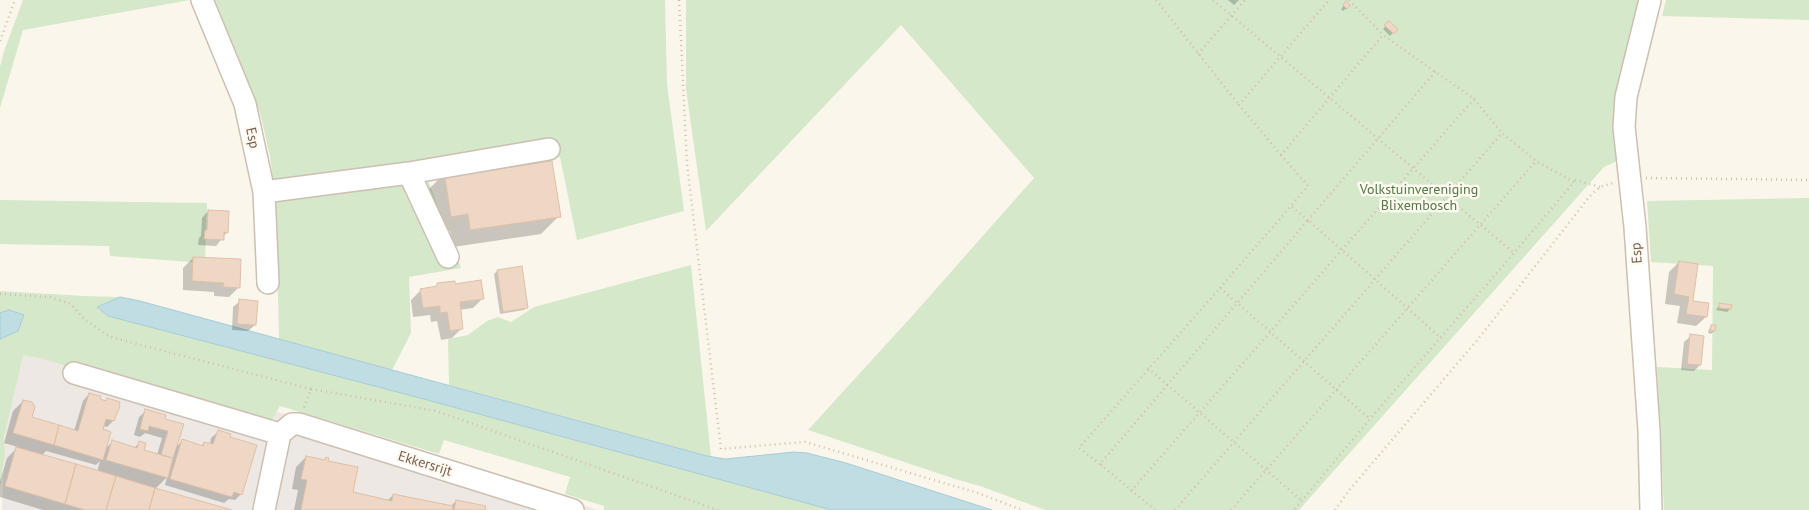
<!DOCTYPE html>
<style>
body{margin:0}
canvas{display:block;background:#fbf6eb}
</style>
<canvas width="1809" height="510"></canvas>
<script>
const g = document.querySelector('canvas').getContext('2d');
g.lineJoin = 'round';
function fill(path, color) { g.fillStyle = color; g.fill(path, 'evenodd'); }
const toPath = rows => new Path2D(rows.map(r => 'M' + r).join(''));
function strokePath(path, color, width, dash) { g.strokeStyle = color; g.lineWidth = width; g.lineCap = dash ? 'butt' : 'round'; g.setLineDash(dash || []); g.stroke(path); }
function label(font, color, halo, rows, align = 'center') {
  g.font = font + ' "PT Sans",sans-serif'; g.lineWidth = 5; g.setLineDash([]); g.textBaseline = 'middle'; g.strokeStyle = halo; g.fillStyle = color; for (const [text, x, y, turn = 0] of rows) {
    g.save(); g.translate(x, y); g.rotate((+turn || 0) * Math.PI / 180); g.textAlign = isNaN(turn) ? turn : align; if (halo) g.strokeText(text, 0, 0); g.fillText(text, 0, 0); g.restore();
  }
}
fill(toPath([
 [8,347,385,438,597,510,2,510]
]), '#ede8e3');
fill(toPath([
 [23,0,190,0,23,30,0,108,0,67,4,51],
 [215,0,665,0,667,84,684,211,577,240,560,157,428,180,461,268,409,277,411,333,392,370,279,339,276,204,270,156,260,113],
 [686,0,1642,0,1621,159,1604,167,1299,510,1045,510,980,486,955,479,808,430,913,315,1034,178,901,25,706,231,686,89],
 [1666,0,1809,0,1809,20,1662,16],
 [1809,198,1809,510,1664,510,1657,367,1712,370,1713,266,1651,262,1647,201],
 [0,200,207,203,205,263,110,256,109,246,0,244],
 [691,265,711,457,449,385,448,339,468,335,487,321,498,317,511,322,534,307],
 [0,291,84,296,120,297,97,307,108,316,420,398,832,510,604,510,604,506,565,494,570,477,444,440,439,454,280,406,269,425,40,358,23,355,4,437,5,453,0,488,0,339,18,331,9,310,0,313]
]), '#d5e8ca');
const water = toPath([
 [120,297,140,301,707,456,725,459,794,452,807,453,846,463,992,510,832,510,420,398,108,316,97,307,120,297],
 [9,310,24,315,18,331,0,339,0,313,9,310]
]);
fill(water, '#c0dde4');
strokePath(water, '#a7cbd5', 1);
fill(toPath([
 [1228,0,1239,0,1234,5],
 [1346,3,1349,6,1343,11,1341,9],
 [1389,22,1396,29,1390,36,1383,29],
 [445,173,559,216,541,234,453,247,450,231,434,234,427,191],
 [208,211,227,232,216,246,198,245,199,238,201,236,202,218],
 [193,258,239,287,229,297,214,296,214,292,183,290,183,268],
 [1679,262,1692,302,1706,317,1696,326,1677,323,1680,306,1665,304,1669,272],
 [497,271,527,307,524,310,500,314,494,274],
 [438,285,454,285,483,298,473,308,459,310,462,328,452,338,441,340,437,321,431,322,430,315,413,317,411,300,421,290,434,288],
 [240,301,255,325,248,331,232,330,233,307],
 [1720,304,1730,309,1727,312,1716,310],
 [1712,326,1714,331,1711,334,1708,333,1709,329],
 [1691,336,1700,365,1694,371,1681,370,1684,342],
 [89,394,99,400,105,402,107,399,113,421,107,427,103,426,105,449,112,442,134,448,140,442,142,451,157,455,162,438,145,433,140,437,134,435,139,417,146,411,164,419,174,449,182,441,201,446,204,443,210,444,211,438,218,432,241,494,235,500,229,499,224,503,165,485,167,477,155,489,227,510,43,510,0,497,0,481,7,458,18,447,4,443,13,411,23,401,30,418,74,431,83,401],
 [46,451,96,465,100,461,97,472,41,456],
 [306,457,324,461,326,459,351,493,387,501,393,495,450,507,456,501,484,510,294,510,298,490,292,489,296,467]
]), '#0003');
const building = toPath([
 [1346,1,1350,5,1347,9,1343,5,1346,1],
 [1389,21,1398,29,1394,34,1384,25,1389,21],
 [552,161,561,217,470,230,468,214,451,217,444,172,464,174,552,161],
 [208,210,229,211,228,233,224,232,224,240,204,239,205,230,207,230,208,210],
 [193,257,241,259,240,288,223,287,224,283,192,281,193,257],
 [1679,261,1698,264,1693,301,1709,303,1707,317,1686,314,1689,297,1674,294,1679,261],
 [522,266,528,308,503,312,497,270,522,266],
 [481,280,484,299,460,302,463,329,450,331,447,312,440,313,440,306,423,308,420,289,437,286,437,283,455,281,455,284,481,280],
 [239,299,258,301,256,325,237,324,239,299],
 [1719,303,1732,305,1731,309,1719,308,1719,303],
 [1711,325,1716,325,1715,331,1710,331,1711,325],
 [1690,334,1704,336,1701,365,1687,364,1690,334],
 [89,393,101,396,100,399,106,401,107,398,120,402,119,406,120,406,114,421,106,419,103,429,111,432,103,460,54,445,59,425,78,431,89,393],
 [23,400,32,402,35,407,32,417,59,425,54,445,13,433,23,400],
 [145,409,166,415,165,419,184,424,173,458,161,455,168,431,149,426,148,431,140,429,145,409],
 [218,430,231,434,230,437,257,445,242,495,234,492,232,497,170,479,182,439,203,446,204,442,213,444,218,430],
 [112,440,137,448,139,441,146,443,144,450,173,458,168,478,106,460,112,440],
 [16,447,76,464,65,504,5,486,16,447],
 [306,456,325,460,326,457,329,458,328,461,358,467,353,492,392,501,393,494,453,506,452,510,301,510,307,480,301,479,306,456],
 [76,464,116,476,106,510,85,510,65,504,76,464],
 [116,476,155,488,149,510,106,510,116,476],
 [155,488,232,510,149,510,155,488],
 [456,500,486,506,485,510,454,510,456,500]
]);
fill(building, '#eed8c5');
strokePath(building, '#e0bfa6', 1);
const minor = toPath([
 [202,0,245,104,264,192,268,283],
 [1650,0,1626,97,1624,127,1635,227,1649,431,1651,510],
 [409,173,448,257],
 [264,192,409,173,549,149],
 [74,373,280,434],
 [264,510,280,434,292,424,299,424,573,510]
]);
strokePath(minor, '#cdbfb1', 24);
strokePath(toPath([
 [679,0,687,164,721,449,805,442,978,493,1022,510],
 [1156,0,1239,105],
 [1213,0,1514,253],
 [1349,0,1383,35],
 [0,41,15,0],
 [1198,54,1245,0],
 [1281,155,1239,105,1329,0],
 [1646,178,1809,180],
 [1575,180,1600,187],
 [1292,207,1308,220,1436,71],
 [1220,288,1308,186,1281,155,1383,35,1474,99,1502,133,1536,161,1574,182,1514,253,1370,419,1294,510],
 [0,294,50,297,71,304,84,319,110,337,311,389,304,408],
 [1148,368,1302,501],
 [311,389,436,411,718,510],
 [1100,464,1079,448,1220,288,1370,419],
 [1131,491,1474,99],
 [1155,510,1100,464,1308,220,1441,338],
 [1175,510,1502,133],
 [1231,510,1536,161],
 [1335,510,1351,488,1479,338,1590,196,1600,187,1613,183]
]), '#d4bba7', 2.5, [1, 4]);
strokePath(minor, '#fff', 21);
label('14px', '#755f50', '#fefaf1', [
 ["Esp",252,138,78],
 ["Esp",1637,253,-94],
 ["Ekkersrijt",425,464,17]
]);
label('14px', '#547948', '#fefaf1', [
 ["Volkstuinvereniging",1419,190],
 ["Blixembosch",1419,206]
]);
</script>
